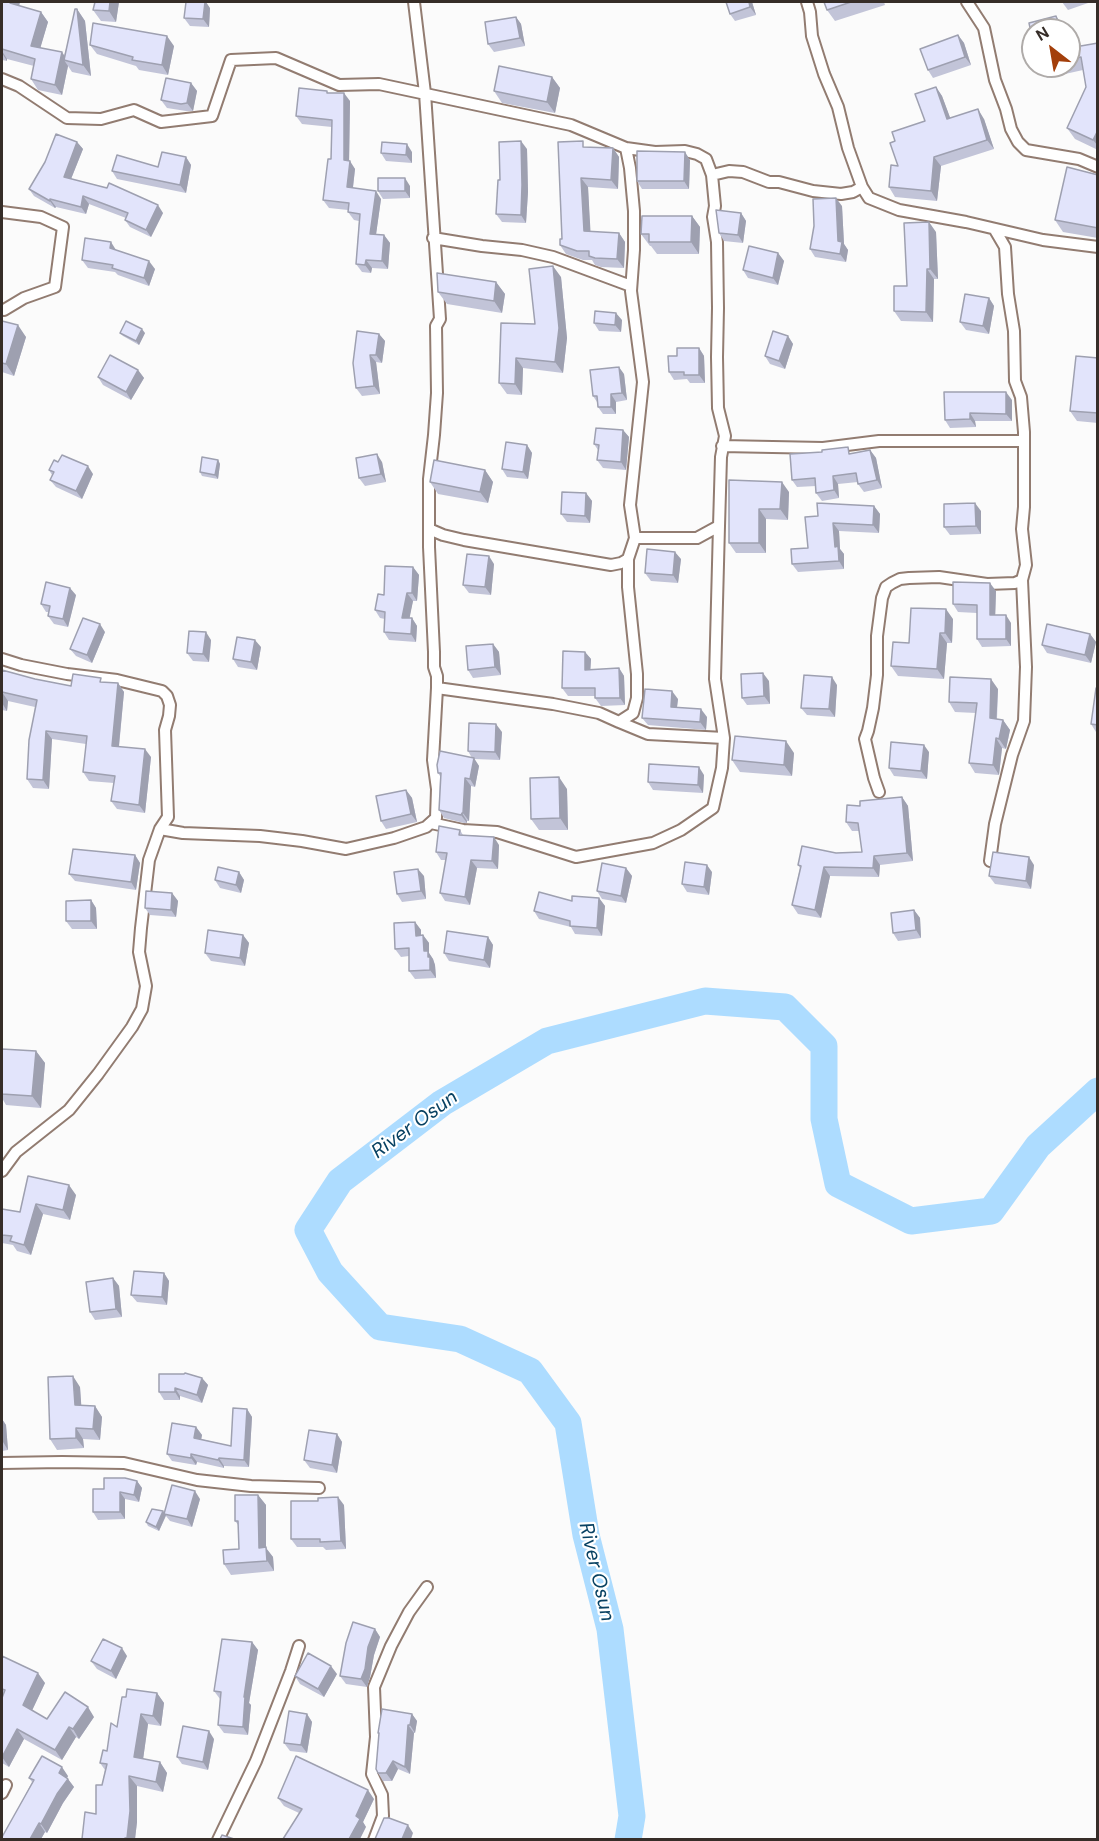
<!DOCTYPE html>
<style>
body{margin:0}
#map{position:relative;width:1099px;height:1841px;overflow:hidden;background:#fbfbfb;font-family:"DM Sans",sans-serif}
canvas{display:block}
.frame{position:absolute;inset:0;border:3px solid #362d28;pointer-events:none}
.north{position:absolute;left:1021px;top:18px;width:60px;height:60px;box-sizing:border-box;background:#fff;border:2px solid #afaba9;border-radius:50%;rotate:329deg;font-size:16px;font-weight:700;line-height:24px;text-align:center;color:#362d28}
.north::after{content:'';display:block;margin:auto;width:21px;height:27px;background:#a33f0b;clip-path:polygon(50% 0,100% 100%,50% 72%,0 100%)}
</style>
<div id="map">
<canvas width="1099" height="1841"></canvas>
<div class="frame"></div>
<div class="north">N</div>
</div>
<script>
const g = document.querySelector('canvas').getContext('2d');
g.lineJoin = 'round';
const toPath = rows => new Path2D(rows.map(r => 'M' + r).join(''));
function strokePath(path, color, width, dash) { g.strokeStyle = color; g.lineWidth = width; g.lineCap = dash ? 'butt' : 'round'; g.setLineDash(dash || []); g.stroke(path); }
function fill(path, color) { g.fillStyle = color; g.fill(path, 'evenodd'); }
function label(font, color, halo, rows, align = 'center') {
  g.font = font + ' "DM Sans",sans-serif'; g.lineWidth = 4.5; g.setLineDash([]); g.textBaseline = 'middle'; g.strokeStyle = halo; g.fillStyle = color; for (const [text, x, y, turn = 0] of rows) {
    g.save(); g.translate(x, y); g.rotate((+turn || 0) * Math.PI / 180); g.textAlign = isNaN(turn) ? turn : align; if (halo) g.strokeText(text, 0, 0); g.fillText(text, 0, 0); g.restore();
  }
}
strokePath(toPath([
 [628,1840,632,1816,610,1629,586,1535,568,1423,530,1371,460,1339,380,1327,330,1272,308,1230,340,1181,442,1103,547,1041,705,1001,785,1007,824,1046,824,1119,838,1184,911,1221,991,1211,1038,1146,1098,1091]
]), '#addcff', 27);
const street = toPath([
 [807,2,810,12,812,36,824,74,838,107,848,148,862,187,869,198,899,210,966,222,1043,240,1098,247],
 [967,2,984,28,995,80,1006,109,1011,129,1018,142,1026,150,1079,159,1098,167],
 [2,79,19,86,67,118,101,119,134,110,161,122,212,116,231,60,276,58,339,85,379,84,571,125,626,148,630,168,634,211,634,250,631,291,643,382,630,505,635,538,628,559,621,563,611,565,464,540,443,535,429,529],
 [626,148,655,152,685,151,697,154,706,159,712,175,715,206,713,217,717,242,718,308,717,357,718,408,725,436,721,457,719,526,697,538,635,538],
 [712,175,729,171,743,172,769,182,779,182,813,191,841,194,853,192,862,187],
 [2,212,41,217,63,227,55,287,24,298,4,310],
 [433,238,482,246,522,250,553,257,631,286],
 [722,446,823,448,879,441,1024,441],
 [2,659,21,665,67,674,117,680,162,691,167,696,170,705,169,716,165,730,168,817,160,829,149,860,141,928,139,952,146,986,142,1009,132,1027,98,1074,69,1110,16,1152,2,1171],
 [437,688,553,704,599,713,619,722,633,713,637,698,637,674,628,587,628,559],
 [619,722,648,734,724,738],
 [879,792,874,778,865,739,868,731,873,708,877,675,877,636,882,598,886,587,892,583,900,579,909,578,939,577,987,584,1015,583,1022,580,1026,565,1022,529,1024,507,1024,432,1021,397,1015,381,1014,331,1008,294,1005,247,995,230],
 [431,823,463,830,497,832,576,857,653,843,681,830,713,808,722,768,724,738,715,679,719,526],
 [160,829,183,833,260,836,302,841,346,849,394,838,426,827,436,818,437,789,433,760,437,688,437,676,434,667,434,652,429,547,429,479,434,435,437,393,436,326,440,319,425,93,414,2],
 [990,861,995,824,1012,755,1024,721,1026,667,1022,580],
 [2,1463,62,1462,124,1463,197,1480,251,1486,319,1488],
 [2,1793,6,1785],
 [218,1840,256,1761,291,1671,299,1646],
 [374,1840,383,1816,382,1795,372,1774,376,1737,374,1687,391,1646,409,1612,427,1587]
]);
strokePath(street, '#927c71', 14);
strokePath(street, '#fff', 10);
fill(toPath([
 [2,2,20,2,19,6,41,12,48,22,40,48,64,56,77,9,85,21,91,76,72,72,68,66,62,95,38,90,31,79,34,66,7,59,7,61,2,60],
 [95,2,119,2,116,22,101,21,93,10],
 [726,2,752,2,756,15,735,21,730,14],
 [824,2,884,2,885,5,835,21,827,10],
 [1062,2,1091,2,1068,10],
 [210,8,209,27,190,26,184,18],
 [516,17,521,24,525,46,494,52,488,44],
 [958,35,964,43,971,65,933,78,928,70],
 [1098,43,1098,150,1075,139,1067,128,1086,87,1083,70,1047,78,1039,66,1069,66,1069,48],
 [90,45,174,46,168,75,139,70,136,66,97,54],
 [552,77,560,88,555,113,502,103,494,91],
 [191,83,197,91,193,111,186,111,167,108,161,100],
 [936,87,942,96,950,118,984,119,994,149,941,166,937,201,895,197,889,187,898,166,895,141,925,121],
 [329,93,350,101,349,161,355,169,353,188,381,199,376,234,384,235,390,243,388,269,372,268,371,273,362,272,356,264,359,221,354,220,348,212,348,210,329,208,323,200,331,159,332,127,302,124,296,116],
 [77,142,83,149,71,179,163,213,151,237,130,227,125,220,126,218,89,204,86,214,56,207,55,208,34,196,29,189],
 [587,147,613,148,619,157,618,189,588,187,590,232,619,233,625,242,624,268,601,267,595,265,592,260,583,260,566,254,560,245],
 [527,149,528,192,526,223,502,222,496,214,500,180],
 [412,152,412,163,386,161,381,153],
 [186,157,191,165,186,193,117,179,112,171,158,167],
 [690,160,689,189,642,189,637,181],
 [1098,175,1098,238,1063,232,1055,220],
 [410,186,410,198,383,199,378,191],
 [842,206,844,244,848,250,846,262,815,257,810,249],
 [741,213,746,221,743,243,724,241,719,233],
 [692,216,700,227,699,254,657,254,651,246,650,246,641,234],
 [936,232,938,279,934,279,933,322,901,321,894,311],
 [116,250,155,269,149,286,118,275,115,272,88,268,82,260],
 [778,253,784,261,778,285,748,278,743,270],
 [561,277,567,338,563,373,523,368,522,395,507,394,499,383,535,324],
 [496,282,505,294,502,313,447,304,438,292],
 [989,298,994,306,989,334,966,330,960,322],
 [622,320,621,332,599,331,594,323],
 [2,321,26,337,14,376,2,372],
 [120,333,145,333,139,345,123,336],
 [379,334,385,341,382,363,376,362,380,394,362,396,356,388],
 [788,336,793,344,785,369,770,364,765,356],
 [699,348,704,356,705,383,690,383,687,379,674,380,669,372,677,356],
 [1098,358,1098,423,1077,421,1070,411],
 [138,370,144,378,131,400,103,385,98,377],
 [624,374,627,400,616,402,616,414,603,414,598,407,597,402,593,396],
 [1012,400,1012,421,975,421,976,427,950,428,945,420],
 [623,430,629,437,626,470,603,468,597,460,598,450,594,444],
 [527,445,532,453,528,479,507,477,502,469],
 [870,450,876,458,882,488,864,492,858,484,858,482,838,484,839,498,822,501,816,493,816,486,797,487,792,480,853,454],
 [218,460,220,464,218,479,202,476,200,472],
 [382,462,386,482,365,486,359,478],
 [49,470,93,474,82,499,56,487,50,480,52,475],
 [485,470,493,482,488,503,438,494,430,482],
 [729,480,789,492,788,520,766,519,766,553,736,553,729,543],
 [586,493,592,501,590,523,567,522,561,514],
 [874,506,880,514,879,533,839,531,840,549,844,554,844,569,798,572,792,564,808,548,818,516],
 [981,511,981,534,950,535,944,527],
 [681,559,678,583,651,581,645,573],
 [494,564,491,595,469,593,463,585],
 [413,567,419,575,417,601,413,601,409,618,412,618,417,626,416,642,389,640,384,632,385,619,380,618,375,610,384,595],
 [996,591,995,615,1011,623,1011,646,982,647,977,639,977,613,958,612,953,604],
 [76,595,68,627,54,624,48,616,49,612,46,612,41,604],
 [953,619,952,643,947,643,944,679,898,676,891,666,909,643],
 [105,632,92,663,76,656,70,649],
 [1090,634,1096,642,1091,663,1047,653,1042,645],
 [211,640,209,662,193,661,187,653],
 [493,644,499,652,501,675,473,678,468,670],
 [261,647,257,670,238,667,233,659],
 [585,652,591,659,590,670,619,668,624,676,625,705,601,706,595,698,595,696,568,696,562,688],
 [2,670,35,679,71,686,104,682,118,683,124,692,119,747,151,757,145,813,117,809,111,801,114,783,89,781,83,772,86,744,52,739,49,789,33,788,27,779,35,707,8,701,7,711,2,710],
 [769,681,770,704,747,705,742,698],
 [837,685,835,717,807,715,801,708],
 [998,689,997,719,1003,720,1010,730,1006,749,1002,748,999,775,975,773,969,763,976,713,955,712,949,702],
 [1098,689,1098,732,1096,732,1091,724],
 [678,699,677,707,707,717,706,730,648,725,642,718],
 [502,732,500,760,474,759,479,766,475,787,471,786,469,821,467,821,467,823,464,823,444,818,439,810,440,776,438,773,472,758,468,751],
 [929,752,927,779,894,776,889,768],
 [794,753,792,776,740,772,732,760],
 [704,775,703,793,653,790,648,782],
 [567,789,568,830,539,830,531,819],
 [406,790,412,798,417,822,386,829,381,821],
 [902,797,908,806,913,861,880,865,879,877,830,876,821,918,798,914,792,905,800,868,798,865,836,853,862,852,859,831,852,831,846,822,860,806],
 [460,830,463,835,499,845,498,869,477,868,470,905,445,901,440,893,446,860,441,860,436,852],
 [135,855,140,863,136,890,75,881,69,874],
 [1034,865,1031,889,995,884,989,876],
 [626,868,632,876,626,903,602,899,597,891],
 [239,872,244,880,241,893,220,888,215,880],
 [712,872,709,895,687,892,682,884],
 [424,876,426,899,402,902,397,894],
 [172,893,178,901,176,917,150,915,145,908],
 [599,898,605,906,602,936,575,934,571,927,539,919,534,911,572,901],
 [91,900,96,908,97,929,72,929,66,921],
 [914,910,920,918,921,938,898,941,893,933],
 [415,922,421,930,421,935,423,935,429,943,429,953,433,959,435,965,436,978,415,979,409,971,409,956,401,957,395,949],
 [243,935,249,943,245,966,211,961,205,953],
 [488,937,493,945,490,968,449,961,444,953],
 [36,1051,45,1063,41,1108,6,1105,2,1098,2,1057],
 [28,1176,76,1195,70,1220,43,1214,31,1255,17,1251,13,1245,2,1243,2,1209,20,1212],
 [164,1273,169,1281,167,1305,137,1302,131,1295],
 [113,1278,119,1286,122,1317,95,1320,90,1312],
 [202,1378,208,1385,202,1403,180,1396,180,1400,164,1400,159,1392],
 [80,1387,81,1405,95,1406,102,1417,100,1440,83,1439,84,1448,57,1450,50,1439],
 [247,1409,252,1417,249,1467,224,1466,224,1468,197,1462,196,1465,172,1461,167,1454,196,1427,202,1435,201,1439,231,1446],
 [2,1419,6,1425,8,1450,2,1451],
 [337,1434,342,1442,337,1473,310,1468,304,1460],
 [137,1481,142,1488,139,1502,125,1499,125,1519,98,1520,93,1512,104,1489],
 [258,1495,266,1505,266,1548,273,1557,274,1571,231,1575,224,1564,239,1549,239,1526,235,1521],
 [200,1499,192,1527,170,1521,166,1516,159,1531,148,1526,146,1522,164,1513],
 [344,1505,346,1549,326,1550,323,1547,297,1547,291,1539],
 [375,1629,380,1637,374,1655,370,1677,367,1687,346,1684,340,1676],
 [252,1642,258,1650,249,1703,251,1705,248,1735,224,1733,218,1725,220,1699,214,1691],
 [2,1656,45,1683,32,1710,47,1719,94,1717,79,1739,76,1737,62,1760,24,1739,9,1767,2,1763,2,1698,3,1696,2,1695],
 [127,1656,116,1679,97,1669,91,1661],
 [337,1674,324,1697,300,1684,295,1676],
 [157,1693,164,1703,161,1726,148,1724,143,1759,160,1762,167,1773,163,1792,137,1786,137,1822,135,1839,82,1839,96,1814,105,1770,100,1763,107,1751,117,1727,126,1697],
 [307,1714,312,1722,307,1753,290,1751,284,1743],
 [412,1714,417,1721,415,1733,414,1733,410,1774,398,1769,392,1781,383,1781,378,1773,379,1734,378,1733],
 [214,1739,208,1770,182,1764,177,1757],
 [68,1776,67,1778,74,1787,63,1803,47,1833,45,1832,41,1839,2,1839,32,1782,29,1778],
 [278,1798,374,1799,363,1822,366,1827,299,1813,284,1806]
]), '#c2c4d8');
fill(toPath([
 [11,2,20,2,17,13,10,3],
 [110,2,119,2,116,22,109,11],
 [205,2,206,2,210,8,209,27,203,19],
 [749,2,752,2,756,15,750,7],
 [77,9,85,21,91,76,83,65],
 [41,12,48,22,38,56,31,46],
 [1056,16,1064,27,1065,30,1060,30],
 [516,17,521,24,525,46,520,38],
 [958,35,964,43,971,65,965,57],
 [167,36,174,46,168,75,162,65],
 [2,51,7,59,7,61,2,53],
 [62,52,68,61,64,60,68,66,62,95,55,85],
 [552,77,560,88,555,113,547,102],
 [191,83,197,91,193,111,187,103],
 [936,87,942,96,954,128,947,119],
 [344,93,350,101,349,165,350,161,355,169,352,195,347,187,344,160],
 [978,109,984,119,994,149,987,140],
 [1098,130,1098,146,1093,140],
 [521,141,527,149,528,192,526,223,521,215],
 [77,142,83,149,69,184,64,177],
 [407,144,412,152,412,163,406,155],
 [613,148,619,157,618,189,611,180],
 [685,152,690,160,689,189,684,181],
 [186,157,191,165,186,193,180,185],
 [934,157,941,166,937,201,931,191],
 [405,178,410,186,410,198,405,191],
 [581,178,588,187,591,240,584,231],
 [376,191,381,199,375,242,370,234],
 [83,196,89,204,86,214,81,207],
 [836,198,842,206,844,244,848,250,846,262,840,254,838,241],
 [50,199,56,207,55,208,50,201],
 [158,205,163,213,151,237,146,230],
 [741,213,746,221,743,243,738,235],
 [692,216,700,227,699,254,691,242],
 [929,222,936,232,938,279,930,269],
 [619,233,625,242,624,268,617,259],
 [384,235,390,243,388,269,382,261],
 [111,242,116,250,115,256,110,248],
 [778,253,784,261,778,285,773,278],
 [366,260,372,268,371,273,365,265],
 [149,261,155,269,149,286,144,278],
 [553,266,561,277,567,338,563,373,555,362],
 [927,269,934,279,933,322,926,312],
 [496,282,505,294,502,313,494,301],
 [989,298,994,306,989,334,983,326],
 [616,313,622,320,621,332,615,325],
 [18,325,26,337,14,376,6,364],
 [142,329,145,333,139,345,136,341],
 [379,334,385,341,382,363,376,355],
 [788,336,793,344,785,369,779,361],
 [699,348,704,356,705,383,699,375],
 [370,355,376,362,380,394,374,386],
 [516,358,523,368,522,395,515,384],
 [619,367,624,374,627,400,622,393],
 [138,370,144,378,131,400,126,392],
 [1006,392,1012,400,1012,421,1006,414],
 [611,394,616,402,616,414,611,407],
 [970,413,975,421,976,427,970,419],
 [623,430,629,437,626,470,621,462],
 [527,445,532,453,528,479,523,472],
 [870,450,876,458,882,488,877,480],
 [377,454,382,462,386,482,381,474],
 [218,460,220,464,218,479,215,475],
 [88,466,93,474,82,499,76,491],
 [485,470,493,482,488,503,480,492],
 [833,476,838,484,839,498,834,490],
 [782,482,789,492,788,520,780,509],
 [586,493,592,501,590,523,585,516],
 [975,503,981,511,981,534,976,526],
 [874,506,880,514,879,533,873,525],
 [759,509,766,519,766,553,759,543],
 [833,523,839,531,840,549,844,554,844,569,839,561,835,547],
 [675,552,681,559,678,583,673,575],
 [489,556,494,564,491,595,485,587],
 [413,567,419,575,417,601,412,593],
 [990,583,996,591,995,623,990,615],
 [70,588,76,595,68,627,63,619],
 [407,593,413,601,408,626,402,618],
 [946,609,953,619,952,643,945,633],
 [1006,615,1011,623,1011,646,1006,639],
 [412,618,417,626,416,642,411,634],
 [100,624,105,632,92,663,87,655],
 [206,632,211,640,209,662,203,654],
 [940,633,947,643,944,679,937,669],
 [1090,634,1096,642,1091,663,1085,655],
 [255,640,261,647,257,670,251,662],
 [493,644,499,652,501,675,495,667],
 [585,652,591,659,590,678,585,670],
 [619,668,624,676,625,705,620,698],
 [763,673,769,681,770,704,764,696],
 [832,677,837,685,835,717,829,709],
 [991,679,998,689,996,728,990,718],
 [118,683,124,692,118,755,112,746],
 [672,691,678,699,676,715,671,707],
 [2,692,8,701,7,711,2,703],
 [701,709,707,717,706,730,700,722],
 [1003,720,1010,730,1006,749,999,739],
 [496,724,502,732,500,760,495,752],
 [46,731,52,739,49,789,43,780],
 [996,738,1002,748,999,775,993,765],
 [786,741,794,753,792,776,784,765],
 [924,745,929,752,927,779,921,771],
 [145,749,151,757,145,813,139,805],
 [474,758,479,766,475,787,470,779],
 [699,767,704,775,703,793,698,785],
 [559,777,567,789,568,830,560,818],
 [465,778,471,786,469,821,463,813],
 [406,790,412,798,417,822,411,814],
 [902,797,908,806,913,861,907,853],
 [462,813,467,821,467,823,461,815],
 [494,837,499,845,498,869,492,861],
 [135,855,140,863,136,890,131,882],
 [874,856,880,865,879,877,873,868],
 [1029,857,1034,865,1031,889,1026,881],
 [471,860,477,868,470,905,465,897],
 [707,865,712,872,709,895,704,887],
 [824,867,830,876,821,918,815,910],
 [626,868,632,876,626,903,621,896],
 [418,869,424,876,426,899,421,891],
 [239,872,244,880,241,893,236,885],
 [172,893,178,901,176,917,171,910],
 [599,898,605,906,602,936,597,928],
 [91,900,96,908,97,929,91,921],
 [914,910,920,918,921,938,916,930],
 [415,922,421,930,421,943,416,936],
 [243,935,249,943,245,966,240,958],
 [423,935,429,943,429,953,433,959,435,965,436,978,430,970,424,951],
 [488,937,493,945,490,968,484,960],
 [36,1051,45,1063,41,1108,32,1096],
 [69,1185,76,1195,70,1220,63,1210],
 [36,1204,43,1214,31,1255,24,1245],
 [164,1273,169,1281,167,1305,162,1297],
 [113,1278,119,1286,122,1317,116,1309],
 [73,1376,80,1387,82,1415,75,1405],
 [202,1378,208,1385,202,1403,197,1395],
 [175,1388,180,1396,180,1400,175,1392],
 [95,1406,102,1417,100,1440,93,1429],
 [247,1409,252,1417,249,1467,244,1460],
 [2,1419,6,1425,8,1450,3,1442],
 [196,1427,202,1435,200,1446,194,1438],
 [76,1428,83,1439,84,1448,76,1438],
 [337,1434,342,1442,337,1473,332,1465],
 [191,1454,197,1462,196,1465,191,1458],
 [219,1458,224,1466,224,1468,218,1460],
 [137,1481,142,1488,139,1502,134,1495],
 [195,1491,200,1499,192,1527,187,1519],
 [120,1492,125,1499,125,1519,120,1512],
 [258,1495,266,1505,266,1548,273,1557,274,1571,259,1548],
 [338,1497,344,1505,346,1549,341,1541],
 [163,1511,166,1515,159,1531,156,1527],
 [375,1629,380,1637,374,1655,370,1677,367,1687,361,1679,368,1647],
 [252,1642,258,1650,249,1703,251,1705,248,1735,243,1727,244,1697],
 [122,1648,127,1656,116,1679,111,1671],
 [331,1666,337,1674,324,1697,318,1689],
 [38,1673,45,1683,30,1715,23,1705],
 [157,1693,164,1703,161,1726,153,1716],
 [88,1707,94,1717,79,1739,73,1729],
 [141,1714,148,1724,142,1767,134,1757],
 [307,1714,312,1722,307,1753,301,1745],
 [412,1714,417,1721,415,1733,410,1725],
 [408,1725,414,1733,410,1774,405,1767],
 [69,1727,76,1737,62,1760,55,1750],
 [17,1729,24,1739,9,1767,2,1757],
 [209,1731,214,1739,208,1770,203,1762],
 [393,1761,398,1769,392,1781,386,1773],
 [160,1762,167,1773,163,1792,156,1782],
 [62,1767,68,1776,65,1782,59,1773],
 [129,1776,137,1786,137,1822,135,1839,128,1839,127,1838],
 [68,1779,74,1787,63,1803,47,1833,41,1824,57,1794],
 [368,1790,374,1799,363,1822,366,1827,360,1839,349,1839,356,1816],
 [39,1823,45,1832,41,1839,30,1839],
 [408,1825,413,1833,411,1839,402,1839]
]), '#9ea0b0');
const building = toPath([
 [2,2,11,2,10,3,41,12,31,46,62,52,55,85,31,79,35,59,2,49,2,2],
 [95,2,110,2,109,11,93,10,95,2],
 [186,2,205,2,203,19,184,18,186,2],
 [726,2,749,2,750,7,730,14,726,2],
 [824,2,851,2,827,10,824,2],
 [75,9,77,9,83,65,64,60,75,9],
 [1056,16,1060,30,1033,30,1033,42,1029,23,1056,16],
 [516,17,520,38,488,44,485,22,516,17],
 [93,23,167,36,162,65,132,60,133,57,90,45,93,23],
 [958,35,965,57,928,70,920,49,958,35],
 [1098,43,1098,130,1093,140,1067,128,1086,87,1081,57,1069,60,1069,48,1098,43],
 [499,66,552,77,547,102,494,91,499,66],
 [166,78,191,83,187,103,181,104,161,100,166,78],
 [936,87,947,119,978,109,987,140,934,157,931,191,889,187,891,165,898,166,890,143,895,141,892,132,925,121,915,94,936,87],
 [299,88,327,91,327,93,344,93,344,160,350,161,347,187,376,191,370,234,384,235,382,261,366,260,365,265,356,264,360,214,348,212,349,203,323,200,328,159,331,159,332,120,296,116,299,88],
 [56,134,77,142,64,177,107,188,109,183,158,205,146,230,125,220,128,213,83,196,81,207,50,199,50,201,29,189,45,162,56,134],
 [521,141,522,185,521,215,496,214,498,180,500,180,499,142,521,141],
 [583,141,583,147,613,148,611,180,581,178,584,231,619,233,617,259,595,258,589,256,589,251,577,251,560,245,560,239,562,239,558,142,583,141],
 [382,142,407,144,406,155,381,153,382,142],
 [637,151,685,152,684,181,637,181,637,151],
 [162,152,186,157,180,185,112,171,117,155,158,167,162,152],
 [1067,167,1098,175,1098,228,1055,220,1067,167],
 [378,178,405,178,405,191,378,191,378,178],
 [836,198,838,241,842,242,840,254,810,249,814,226,813,199,836,198],
 [716,210,741,213,738,235,719,233,716,210],
 [642,216,692,216,691,242,649,242,649,234,641,234,642,216],
 [929,222,930,269,927,269,926,312,894,311,894,286,907,286,904,223,929,222],
 [85,238,111,242,110,248,149,261,144,278,112,268,113,265,82,260,85,238],
 [749,246,778,253,773,278,743,270,749,246],
 [553,266,559,328,555,362,516,358,515,384,499,383,501,323,535,324,529,269,553,266],
 [437,273,496,282,494,301,438,292,437,273],
 [965,294,989,298,983,326,960,322,965,294],
 [595,311,616,313,615,325,594,323,595,311],
 [2,321,18,325,6,364,2,363,2,321],
 [126,321,142,329,136,341,120,333,126,321],
 [357,331,379,334,376,355,370,355,374,386,356,388,353,363,357,331],
 [773,331,788,336,779,361,765,356,773,331],
 [677,348,699,348,699,375,684,375,684,372,669,372,668,356,677,356,677,348],
 [110,355,138,370,126,392,98,377,110,355],
 [1076,356,1098,358,1098,413,1070,411,1076,356],
 [619,367,622,393,611,394,611,407,598,407,597,396,593,396,590,370,619,367],
 [944,392,1006,392,1006,414,970,413,970,419,945,420,944,392],
 [596,428,623,430,621,462,597,460,599,445,594,444,596,428],
 [506,442,527,445,523,472,502,469,506,442],
 [848,447,849,454,870,450,877,480,858,484,856,473,833,476,834,490,816,493,815,478,792,480,790,454,822,452,822,450,848,447],
 [377,454,381,474,359,478,356,458,377,454],
 [62,455,88,466,76,491,50,480,54,472,49,470,54,460,58,462,62,455],
 [202,457,218,460,215,475,200,472,202,457],
 [434,460,485,470,480,492,430,482,434,460],
 [729,480,782,482,780,509,759,509,759,543,729,543,729,480],
 [562,492,586,493,585,516,561,514,562,492],
 [817,503,874,506,873,525,833,523,835,547,838,546,839,561,792,564,791,549,808,548,805,517,818,516,817,503],
 [975,503,976,526,944,527,944,504,975,503],
 [647,549,675,552,673,575,645,573,647,549],
 [467,554,489,556,485,587,463,585,467,554],
 [385,566,413,567,412,593,407,593,402,618,412,618,411,634,384,632,385,612,375,610,378,594,384,595,385,566],
 [46,582,70,588,63,619,48,616,50,606,41,604,46,582],
 [953,582,990,583,990,615,1006,615,1006,639,977,639,977,605,953,604,953,582],
 [911,608,946,609,945,633,940,633,937,669,891,666,893,642,909,643,911,608],
 [83,618,100,624,87,655,70,649,83,618],
 [1047,624,1090,634,1085,655,1042,645,1047,624],
 [189,631,206,632,203,654,187,653,189,631],
 [237,637,255,640,251,662,233,659,237,637],
 [493,644,495,667,468,670,466,646,493,644],
 [563,651,585,652,585,670,619,668,620,698,595,698,595,688,562,688,563,651],
 [2,670,35,679,71,686,73,674,101,678,100,682,118,683,112,746,145,749,139,805,111,801,115,776,83,772,87,736,46,731,43,780,27,779,29,740,37,700,2,692,2,698,2,670],
 [763,673,764,696,742,698,741,674,763,673],
 [804,675,832,677,829,709,801,708,804,675],
 [950,677,991,679,990,718,1003,720,999,739,996,738,993,765,969,763,977,703,949,702,950,677],
 [1096,688,1098,689,1098,725,1091,724,1096,688],
 [645,689,672,691,671,707,701,709,700,722,642,718,645,689],
 [469,723,496,724,495,752,468,751,469,723],
 [735,736,786,741,784,765,732,760,735,736],
 [891,742,924,745,921,771,889,768,891,742],
 [440,751,474,758,470,779,465,778,463,813,462,813,461,815,439,810,441,773,438,773,437,765,440,751],
 [649,764,699,767,698,785,648,782,649,764],
 [559,777,560,818,531,819,530,778,559,777],
 [406,790,411,814,381,821,376,796,406,790],
 [902,797,907,853,874,856,873,868,824,867,815,910,792,905,801,866,798,865,802,846,836,853,862,852,858,823,846,822,847,805,860,806,860,801,902,797],
 [439,826,460,830,459,835,494,837,492,861,471,860,465,897,440,893,447,853,436,852,439,826],
 [73,849,135,855,131,882,69,874,73,849],
 [993,852,1029,857,1026,881,989,876,993,852],
 [685,862,707,865,704,887,682,884,685,862],
 [602,863,626,868,621,896,597,891,602,863],
 [218,867,239,872,236,885,215,880,218,867],
 [418,869,421,891,397,894,394,872,418,869],
 [146,891,172,893,171,910,145,908,146,891],
 [539,892,572,901,572,896,599,898,597,928,570,926,570,921,534,911,539,892],
 [91,900,91,921,66,921,66,901,91,900],
 [914,910,916,930,893,933,891,913,914,910],
 [415,922,416,936,423,935,424,951,428,951,428,957,430,957,430,970,409,971,409,948,395,949,394,923,415,922],
 [208,930,243,935,240,958,205,953,208,930],
 [447,931,488,937,484,960,444,953,447,931],
 [2,1049,36,1051,32,1096,2,1094,2,1049],
 [28,1176,69,1185,63,1210,36,1204,24,1245,10,1241,12,1236,2,1235,2,1209,20,1212,28,1176],
 [134,1271,164,1273,162,1297,131,1295,134,1271],
 [113,1278,116,1309,90,1312,86,1282,113,1278],
 [185,1373,202,1378,197,1395,175,1388,175,1392,159,1392,159,1374,184,1374,185,1373],
 [73,1376,75,1405,95,1406,93,1429,76,1428,76,1438,50,1439,48,1377,73,1376],
 [233,1408,247,1409,244,1460,219,1458,218,1460,191,1454,191,1458,167,1454,172,1423,196,1427,194,1438,231,1446,233,1408],
 [309,1430,337,1434,332,1465,304,1460,309,1430],
 [104,1478,125,1478,137,1481,134,1495,120,1492,120,1512,93,1512,93,1489,104,1489,104,1478],
 [172,1485,195,1491,187,1519,164,1514,172,1485],
 [235,1495,258,1495,259,1548,266,1547,267,1561,224,1564,223,1550,239,1549,238,1521,235,1521,235,1495],
 [338,1497,341,1541,320,1542,320,1539,291,1539,291,1501,318,1501,318,1498,338,1497],
 [152,1509,163,1511,156,1527,146,1522,152,1509],
 [353,1622,375,1629,368,1647,365,1669,361,1679,340,1676,346,1643,353,1622],
 [103,1639,122,1648,111,1671,91,1661,103,1639],
 [222,1639,252,1642,244,1697,245,1697,243,1727,218,1725,221,1692,214,1691,222,1639],
 [308,1653,331,1666,318,1689,295,1676,308,1653],
 [2,1656,38,1673,23,1705,47,1719,65,1692,88,1707,73,1729,69,1727,55,1750,17,1729,2,1757,2,1698,5,1690,2,1689,2,1656],
 [127,1689,157,1693,153,1716,141,1714,134,1757,160,1762,156,1782,129,1776,130,1811,127,1838,125,1838,125,1839,82,1839,85,1812,96,1814,96,1785,102,1785,107,1764,100,1763,103,1750,107,1751,111,1723,117,1727,122,1697,126,1697,127,1689],
 [382,1709,412,1714,410,1725,408,1725,405,1767,393,1761,386,1773,378,1773,376,1769,379,1733,378,1733,382,1709],
 [289,1711,307,1714,301,1745,284,1743,289,1711],
 [183,1726,209,1731,203,1762,177,1757,183,1726],
 [42,1756,62,1767,59,1773,68,1779,57,1794,41,1824,39,1823,30,1839,2,1839,2,1837,34,1780,29,1778,42,1756],
 [296,1756,368,1790,356,1816,360,1819,349,1839,283,1839,302,1809,278,1798,296,1756],
 [384,1818,389,1818,408,1825,402,1839,375,1839,384,1818],
 [222,1835,234,1839,220,1839,222,1835]
]);
fill(building, '#e2e4fb');
strokePath(building, '#9ea0b0', 1.5);
label('italic 20px', '#074162', '#fff', [
 ["River Osun",415,1125,-36],
 ["River Osun",596,1572,77]
]);
</script>
